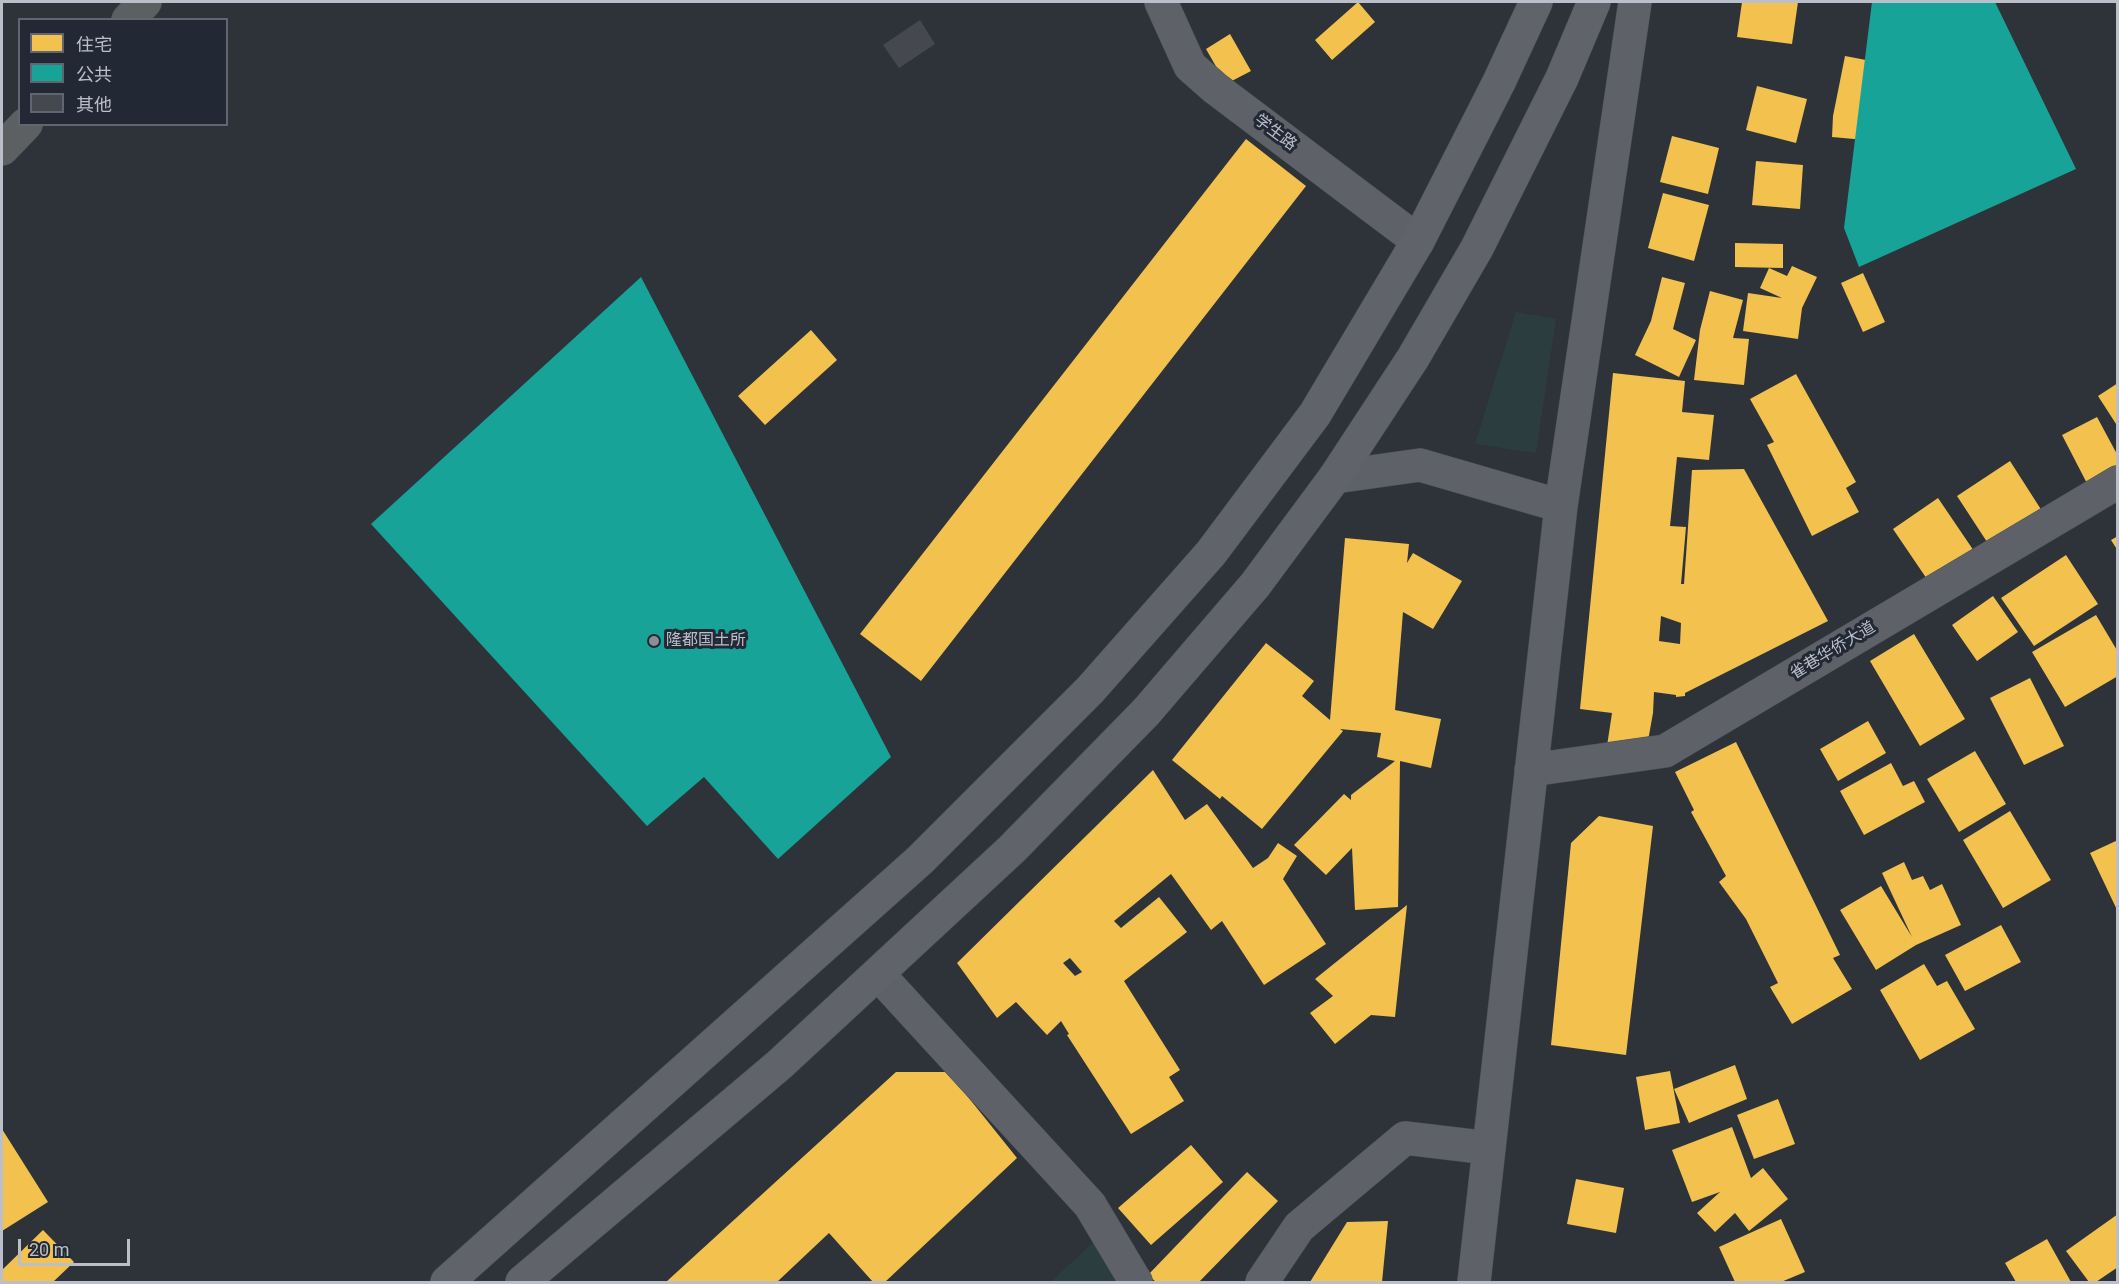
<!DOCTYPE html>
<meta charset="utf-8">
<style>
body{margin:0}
#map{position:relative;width:2119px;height:1284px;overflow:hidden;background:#2e333a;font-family:Roboto,"Noto Sans SC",sans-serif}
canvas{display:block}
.frame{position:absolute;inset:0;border:3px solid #babfca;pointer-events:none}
.legend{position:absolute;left:18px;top:18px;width:210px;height:108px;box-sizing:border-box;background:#222935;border:2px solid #5f6571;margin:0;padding:8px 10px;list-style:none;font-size:18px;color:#babfca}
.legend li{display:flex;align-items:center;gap:12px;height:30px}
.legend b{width:30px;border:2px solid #5f6571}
.scale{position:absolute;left:18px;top:1239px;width:112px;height:27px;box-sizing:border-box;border:3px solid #babfca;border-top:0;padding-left:8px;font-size:18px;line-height:21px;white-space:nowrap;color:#babfca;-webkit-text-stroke:4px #222935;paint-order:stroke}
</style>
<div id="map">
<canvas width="2119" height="1284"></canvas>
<div class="frame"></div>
<ul class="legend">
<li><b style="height:16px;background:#f2c14e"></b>住宅</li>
<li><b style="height:16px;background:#17a398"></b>公共</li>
<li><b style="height:16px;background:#45494f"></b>其他</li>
</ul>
<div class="scale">20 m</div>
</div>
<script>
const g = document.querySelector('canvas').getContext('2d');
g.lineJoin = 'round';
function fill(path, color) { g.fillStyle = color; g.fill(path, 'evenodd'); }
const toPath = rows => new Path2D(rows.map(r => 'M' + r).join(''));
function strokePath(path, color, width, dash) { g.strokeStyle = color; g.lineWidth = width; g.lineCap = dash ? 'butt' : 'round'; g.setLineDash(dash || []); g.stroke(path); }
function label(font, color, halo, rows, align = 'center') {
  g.font = font + ' Roboto,"Noto Sans SC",sans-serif'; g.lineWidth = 6; g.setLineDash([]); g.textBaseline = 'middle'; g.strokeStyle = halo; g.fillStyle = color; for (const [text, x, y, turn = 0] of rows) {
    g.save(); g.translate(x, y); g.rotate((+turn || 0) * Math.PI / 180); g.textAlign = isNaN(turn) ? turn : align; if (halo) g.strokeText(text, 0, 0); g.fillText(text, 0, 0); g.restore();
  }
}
fill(toPath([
 [1516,312,1556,319,1536,453,1475,444],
 [1105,1231,1127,1282,1051,1282]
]), '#2c3d40');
fill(toPath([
 [1358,2,1375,22,1332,60,1315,40],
 [1742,2,1798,2,1792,44,1737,37],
 [1230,34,1251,71,1226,84,1206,49],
 [1845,56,1887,64,1879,104,1876,141,1832,137,1833,116],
 [1757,86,1807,99,1796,143,1746,130],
 [1672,136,1719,148,1708,194,1660,182],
 [1246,139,1306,186,921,681,860,634],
 [1756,161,1803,165,1800,209,1752,205],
 [1663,193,1709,205,1694,261,1648,248],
 [1735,243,1783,244,1783,268,1735,267],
 [1792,266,1817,277,1802,308,1798,339,1743,331,1748,293,1782,298,1760,288,1769,268,1787,276],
 [1863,273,1885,322,1863,332,1841,283],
 [1662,277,1685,283,1673,329,1696,340,1679,377,1635,355,1651,321],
 [1710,291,1743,300,1733,338,1749,339,1744,385,1694,380,1700,330],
 [811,330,837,360,765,425,738,396],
 [1613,373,1685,381,1682,412,1714,415,1709,460,1677,457,1670,526,1686,527,1681,584,1684,584,1692,470,1744,469,1828,621,1685,693,1685,696,1676,697,1676,695,1654,692,1653,713,1646,752,1607,746,1612,713,1580,709],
 [1661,616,1681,623,1680,644,1659,641],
 [1796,374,1856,482,1846,488,1859,512,1812,536,1767,445,1774,442,1750,399],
 [2118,383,2118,427,2098,396],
 [2097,417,2118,456,2118,482,2093,495,2062,435],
 [2010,461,2042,511,1989,545,1957,496],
 [1938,498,1976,554,1931,585,1893,529],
 [2118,536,2118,551,2111,540],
 [1345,538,1409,544,1407,563,1413,553,1462,581,1433,629,1403,612,1395,710,1441,719,1431,768,1400,761,1398,907,1355,910,1352,848,1326,875,1294,845,1344,794,1351,800,1351,795,1395,761,1377,757,1381,733,1340,729,1343,731,1262,829,1222,796,1220,799,1172,760,1266,643,1314,681,1302,696,1330,720],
 [2066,555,2098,604,2034,646,2001,598],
 [1993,596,2018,632,1977,661,1952,625],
 [2096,615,2118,652,2118,676,2065,707,2032,652],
 [1914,634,1965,719,1920,746,1870,661],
 [2030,678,2064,746,2024,765,1990,698],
 [1868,721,1886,753,1838,781,1820,749],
 [1736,742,1840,955,1833,958,1852,989,1792,1024,1770,987,1778,983,1746,919,1719,882,1726,876,1691,812,1694,810,1675,772],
 [1975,751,2006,804,1959,832,1927,779],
 [1891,763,1903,786,1914,781,1925,802,1864,835,1840,791],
 [1153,770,1185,820,1207,804,1253,868,1268,858,1278,843,1297,856,1283,879,1326,944,1264,985,1222,921,1211,930,1171,874,1114,921,1121,928,1159,897,1187,932,1124,981,1180,1070,1169,1077,1184,1101,1131,1134,1067,1035,1069,1034,1061,1021,1047,1035,1016,1002,997,1018,957,963],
 [1070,958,1082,972,1075,976,1063,963],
 [2010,811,2051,880,2003,908,1963,840],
 [1599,816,1653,826,1626,1055,1551,1045,1571,843],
 [2118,840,2118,912,2090,853],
 [1904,862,1912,880,1923,876,1930,890,1942,884,1961,925,1916,945,1876,970,1840,910,1881,886,1912,937,1882,873],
 [1407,905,1395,1017,1371,1015,1335,1044,1310,1013,1333,996,1315,979],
 [2001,925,2021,962,1965,991,1945,955],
 [1924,964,1937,986,1947,981,1975,1029,1920,1060,1880,990],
 [1735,1065,1747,1099,1689,1123,1674,1089],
 [1670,1071,1680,1123,1645,1130,1636,1077],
 [896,1072,948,1072,1017,1158,885,1282,873,1282,829,1233,777,1282,666,1282],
 [1778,1099,1795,1144,1754,1159,1737,1115],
 [1732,1127,1751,1178,1763,1168,1788,1199,1749,1231,1735,1213,1715,1232,1697,1213,1720,1192,1692,1202,1672,1150],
 [2,1129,48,1202,2,1231],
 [1191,1145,1223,1182,1151,1245,1118,1208],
 [1247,1172,1278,1201,1199,1282,1156,1282,1148,1275],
 [1576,1179,1624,1188,1616,1233,1567,1224],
 [2118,1214,2118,1267,2096,1282,2089,1282,2066,1251],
 [1781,1219,1805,1272,1781,1282,1735,1282,1719,1247],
 [1388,1221,1382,1282,1310,1282,1347,1222],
 [43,1230,74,1262,53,1282,2,1282,2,1270],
 [2047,1239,2071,1282,2016,1282,2005,1263]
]), '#f2c14e');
fill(toPath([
 [1872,2,1995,2,2076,169,1859,267,1844,228],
 [641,277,891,757,778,859,704,777,647,826,371,524]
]), '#17a398');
fill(toPath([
 [920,20,935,44,899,68,883,45]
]), '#45494f');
const minor = toPath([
 [1161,2,1190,66,1215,88,1418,241],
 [1335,477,1420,465,1561,506],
 [1531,770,1665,751,2118,482],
 [878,974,1090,1205,1136,1282],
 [1262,1282,1299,1227,1405,1138,1489,1148],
 [1474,1282,1561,506,1635,2]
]);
const major = toPath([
 [447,1282,920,860,1090,690,1211,553,1315,414,1418,241,1499,82,1536,2],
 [522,1282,779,1065,1012,849,1146,712,1255,585,1335,477,1413,358,1477,248,1562,78,1594,2]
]);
const highway = toPath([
 [128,20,145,2],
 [2,149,26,124]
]);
strokePath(minor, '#4c4f55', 34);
strokePath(major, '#4c5057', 34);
strokePath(highway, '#4b4f56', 34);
strokePath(minor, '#5e6268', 33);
strokePath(major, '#60646a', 33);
strokePath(highway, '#5d6062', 33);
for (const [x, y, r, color] of [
 [654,641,6,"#898e98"]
]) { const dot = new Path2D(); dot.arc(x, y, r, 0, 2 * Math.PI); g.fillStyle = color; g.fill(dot); strokePath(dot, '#222935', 2); }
label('16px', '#babfca', '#222935', [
 ["学生路",1275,133,37],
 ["雀巷华侨大道",1833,651,-31]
]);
label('16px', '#babfca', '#222935', [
 ["隆都国土所",666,641]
], 'left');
</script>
